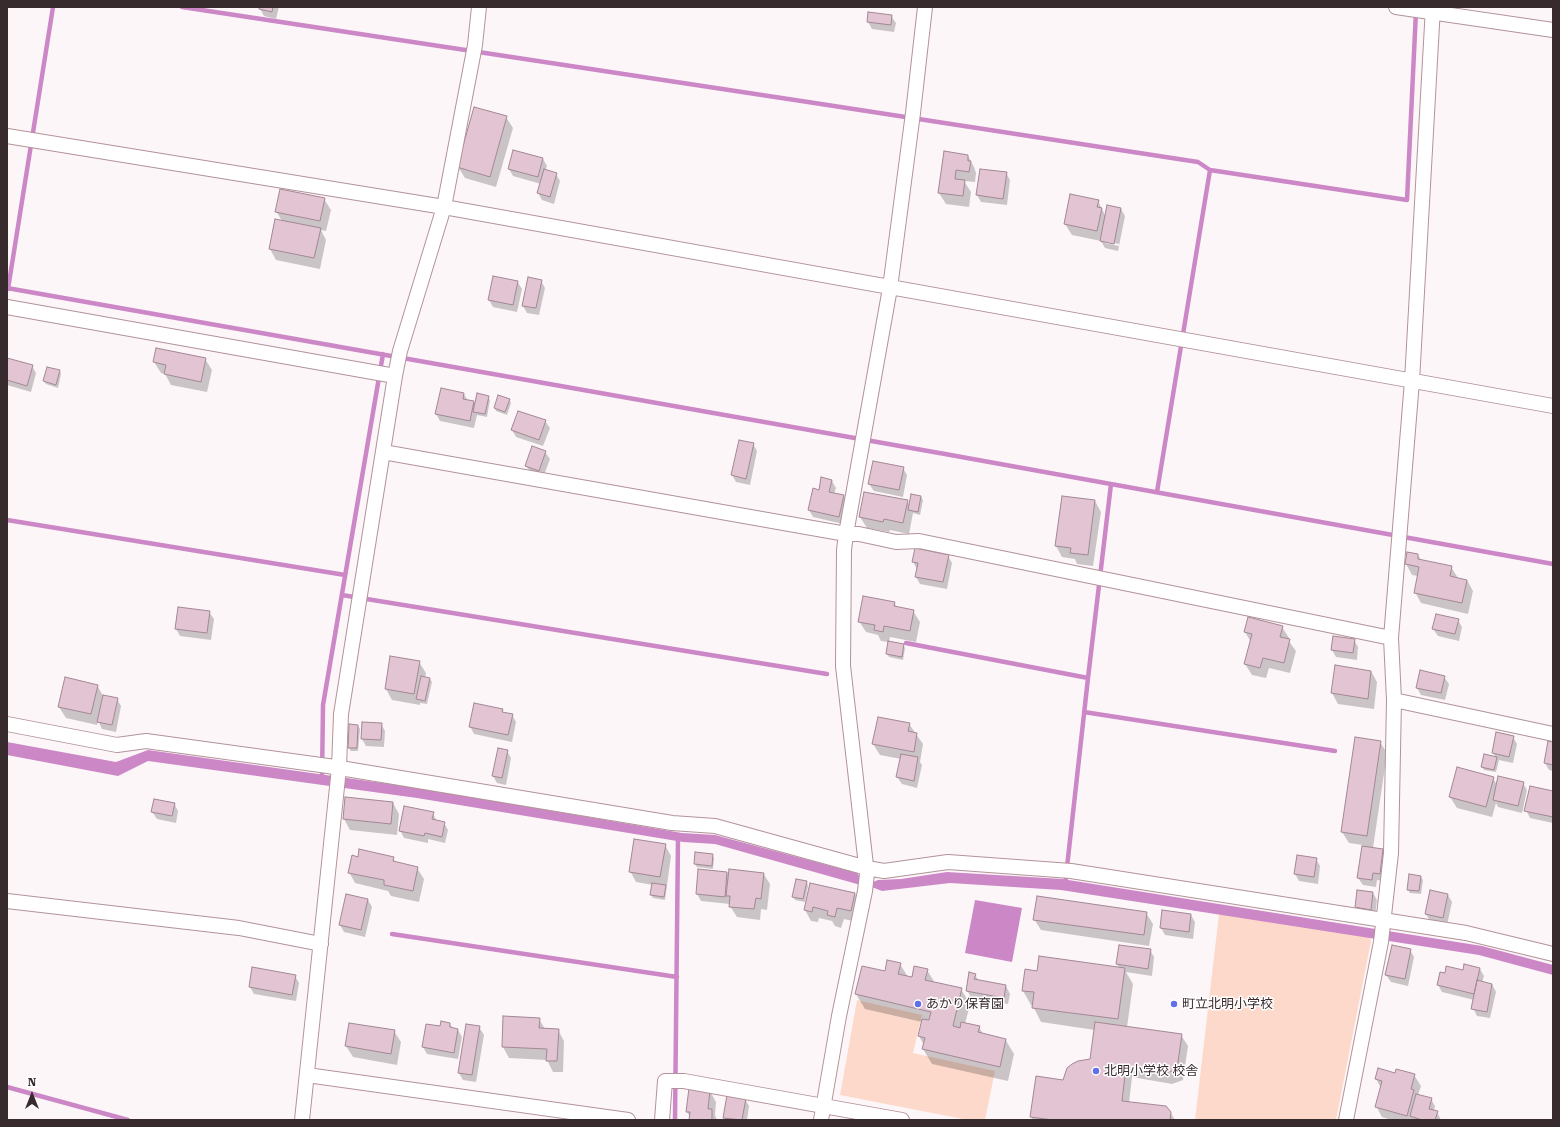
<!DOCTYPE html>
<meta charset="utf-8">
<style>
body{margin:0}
#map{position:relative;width:1560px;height:1127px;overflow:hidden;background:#fdf6f8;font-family:"Roboto Serif",serif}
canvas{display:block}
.frame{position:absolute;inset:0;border:8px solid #382b2e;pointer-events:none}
.north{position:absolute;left:12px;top:1075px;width:40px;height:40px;-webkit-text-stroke:3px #fff;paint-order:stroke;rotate:0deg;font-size:11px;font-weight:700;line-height:16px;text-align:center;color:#382b2e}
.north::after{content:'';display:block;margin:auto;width:14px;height:18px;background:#382b2e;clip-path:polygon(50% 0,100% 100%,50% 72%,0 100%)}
</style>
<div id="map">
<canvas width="1560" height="1127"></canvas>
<div class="frame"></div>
<div class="north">N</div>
</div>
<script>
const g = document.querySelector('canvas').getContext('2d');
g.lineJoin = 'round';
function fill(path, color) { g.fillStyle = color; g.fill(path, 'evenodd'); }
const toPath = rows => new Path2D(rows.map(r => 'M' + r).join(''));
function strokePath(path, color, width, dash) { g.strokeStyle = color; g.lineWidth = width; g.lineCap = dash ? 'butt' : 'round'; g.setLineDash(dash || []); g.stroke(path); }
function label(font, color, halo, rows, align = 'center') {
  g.font = font + ' "Roboto Serif","Noto Sans JP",serif'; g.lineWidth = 3; g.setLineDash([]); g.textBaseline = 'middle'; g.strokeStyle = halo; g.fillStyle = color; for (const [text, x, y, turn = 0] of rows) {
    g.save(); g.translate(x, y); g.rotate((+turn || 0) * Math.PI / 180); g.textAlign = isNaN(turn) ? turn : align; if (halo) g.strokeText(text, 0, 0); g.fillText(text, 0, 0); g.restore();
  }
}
fill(toPath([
 [1219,914,1370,937,1371,941,1336,1120,1195,1120],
 [857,1000,922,1015,913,1053,995,1071,985,1120,968,1120,840,1095]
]), '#fdd9cb');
fill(toPath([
 [7,742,116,762,148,750,418,788,682,833,715,835,857,873,861,878,873,882,878,880,901,879,947,872,1062,879,1482,946,1553,965,1553,975,1479,955,1061,890,950,883,882,891,864,884,857,884,715,844,683,842,417,798,148,761,118,776,7,755],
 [975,900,1022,908,1012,962,965,953]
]), '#cc87c7');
fill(toPath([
 [260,7,279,7,276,19,264,16,260,9],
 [891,16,896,23,894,32,872,29,868,22],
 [506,117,513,128,496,187,465,178,458,167],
 [945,152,968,156,974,167,976,173,975,182,964,181,971,192,969,207,946,204,939,193],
 [543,159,547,166,545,171,556,174,560,181,554,204,542,200,538,193,541,184,513,176,509,169],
 [1006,173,1010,180,1007,205,981,202,977,195],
 [324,199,331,210,326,231,321,230,326,240,320,269,276,260,270,249,282,221,276,211],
 [1098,201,1106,217,1121,209,1125,216,1119,246,1119,244,1105,241,1105,243,1119,246,1118,251,1105,248,1101,241,1072,235,1065,224],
 [517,281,522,289,517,312,493,307,489,300],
 [541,281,545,288,539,315,527,313,523,306],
 [7,359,32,366,36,373,31,392,7,385],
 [205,359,212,370,207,392,171,385,165,374,161,373,154,362],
 [60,371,61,374,58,388,46,384,44,381],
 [441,389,464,394,468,401,474,402,476,405,488,397,490,400,487,417,477,415,474,428,440,421,436,414],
 [509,399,511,403,507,415,496,411,495,408],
 [545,421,550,428,543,446,516,437,512,430],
 [753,444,757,451,750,485,736,482,732,475],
 [545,452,550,459,543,478,531,473,526,466],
 [903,468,907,475,903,497,874,491,869,484],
 [832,481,836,488,834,494,844,496,848,503,843,524,813,517,809,510,820,491],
 [921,497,923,500,920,515,913,513,909,534,890,530,889,532,867,528,860,517,907,501,910,505],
 [1095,501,1101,512,1093,566,1077,564,1075,559,1062,557,1056,546],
 [1418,555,1421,560,1451,567,1458,578,1467,580,1473,591,1468,614,1421,603,1415,592,1418,576,1412,575,1406,564],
 [948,556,952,563,947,589,920,584,916,577,917,569,913,562],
 [894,603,897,607,913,611,920,622,916,642,890,637,889,642,881,641,878,635,866,632,859,621],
 [209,612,214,619,211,640,180,636,176,629],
 [1458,620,1462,627,1459,641,1438,636,1433,629],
 [1282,627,1289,638,1288,640,1296,651,1290,673,1269,668,1266,678,1252,675,1245,664,1251,642,1245,632],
 [1354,640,1358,647,1357,660,1336,657,1332,650],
 [903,645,905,648,903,660,889,657,887,653],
 [419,662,426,673,425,678,430,679,432,682,427,704,420,703,420,705,392,700,386,689],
 [1336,667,1371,671,1377,682,1374,709,1338,704,1332,693],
 [1444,677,1449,684,1445,700,1421,695,1417,688],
 [97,685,103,696,117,699,121,706,116,732,102,729,98,721,97,725,66,718,59,707],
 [502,710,504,713,512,715,516,722,512,742,474,734,470,726],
 [363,723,381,724,385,731,384,747,366,746,362,739],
 [909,724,923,744,920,762,922,765,917,788,902,784,897,777,901,759,880,755,873,744],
 [358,726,360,729,358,751,351,751,349,748],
 [1513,737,1517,744,1513,763,1499,760,1496,772,1484,770,1482,767,1496,758,1493,753],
 [1380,742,1387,753,1373,848,1383,850,1387,857,1384,881,1377,880,1376,887,1363,885,1358,878,1363,845,1349,843,1342,832],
 [1553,743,1553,771,1549,770,1545,763],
 [507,751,511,758,506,785,497,783,493,776],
 [1493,778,1497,785,1523,783,1527,790,1522,813,1498,807,1496,803,1492,817,1457,808,1450,797],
 [1553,792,1553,823,1530,818,1526,810],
 [174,803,178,811,176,823,157,819,152,812],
 [393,803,399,814,397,835,350,830,344,819],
 [433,813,437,822,444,823,448,830,445,843,428,839,428,843,404,838,400,830],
 [665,845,671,856,665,900,653,898,651,895,653,885,636,882,630,871],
 [712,855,714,858,713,869,697,867,695,864],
 [1297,857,1316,859,1320,866,1318,884,1299,881,1295,874],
 [358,858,393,858,396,863,417,868,424,879,419,902,391,896,388,891,355,883,349,872],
 [727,872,729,877,763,873,770,884,767,910,761,909,760,920,737,917,730,906,730,904,701,901,697,894],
 [1421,877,1423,880,1421,894,1410,893,1408,890],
 [807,882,808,886,805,902,795,900,793,896],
 [811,884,855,894,861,905,857,922,844,919,841,928,835,926,832,921,819,918,818,922,811,921,805,910],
 [1373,893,1377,900,1375,916,1360,914,1356,907],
 [347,895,368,900,372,907,365,937,344,932,340,925],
 [1448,895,1452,902,1447,925,1430,921,1426,914],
 [1146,913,1153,924,1149,946,1041,930,1034,919],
 [1191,915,1195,922,1193,939,1165,935,1161,928],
 [1120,946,1150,950,1154,957,1152,976,1126,972,1133,984,1127,1027,1181,1035,1188,1046,1183,1080,1172,1084,1132,1077,1129,1103,1169,1110,1175,1120,1033,1120,1031,1117,1063,1081,1091,1060,1095,1030,1041,1022,1033,1006,1031,1005,1023,991,1038,972,1119,968,1117,964],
 [1410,950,1414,957,1408,986,1391,982,1386,975],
 [900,964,908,977,913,978,927,970,935,983,961,989,970,1004,965,1024,979,1027,983,1034,1005,1039,1014,1054,1008,1081,932,1064,923,1049,924,1045,919,1036,922,1022,865,1009,856,994,886,972],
 [253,969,295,976,299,983,296,1001,254,994,250,987],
 [1480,969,1484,976,1482,982,1492,984,1496,992,1490,1018,1477,1016,1473,1008,1474,1000,1442,992,1438,985,1445,974],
 [975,975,979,981,1006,986,1010,994,1008,1004,971,998,967,990],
 [539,1019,545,1029,558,1030,564,1041,563,1072,553,1072,547,1060,509,1058,503,1047],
 [450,1024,453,1029,458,1030,462,1037,458,1059,427,1054,423,1047,441,1027],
 [479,1027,484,1035,476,1082,463,1080,459,1073],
 [394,1031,401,1042,397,1065,353,1057,346,1046],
 [1414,1075,1421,1086,1418,1095,1431,1099,1435,1106,1434,1111,1437,1112,1441,1120,1391,1120,1382,1117,1376,1106,1381,1088,1376,1079],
 [710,1091,716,1102,715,1115,717,1120,690,1120,690,1117,687,1112],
 [745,1099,749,1106,747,1120,726,1120,724,1118]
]), '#0003');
strokePath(toPath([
 [182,7,808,102,1198,162,1210,170],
 [7,288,945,454,1553,564],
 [8,289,53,7],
 [1157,492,1210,170,1407,200,1416,11],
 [7,520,345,575],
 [342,595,827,674],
 [906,643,1088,678],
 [1084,712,1335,751],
 [322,779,323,705,383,354],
 [1065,885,1088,678,1111,484],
 [392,934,677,977],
 [7,1087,128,1120],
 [675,1120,678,837]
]), '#cc87c7', 4.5);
const building = toPath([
 [259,7,273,7,272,12,259,9,259,7],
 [868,12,892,15,891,25,867,22,868,12],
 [474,107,507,116,490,177,457,167,474,107],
 [513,150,543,158,538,177,508,169,513,150],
 [944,151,968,155,968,161,971,161,969,172,956,170,955,179,965,180,963,196,938,193,944,151],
 [544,169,557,173,550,197,537,193,544,169],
 [980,169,1007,172,1003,199,976,195,980,169],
 [280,189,325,198,320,221,275,212,280,189],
 [1070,194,1099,200,1097,207,1102,208,1097,231,1064,224,1070,194],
 [1107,205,1121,208,1114,244,1100,241,1107,205],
 [275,219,321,228,314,258,269,249,275,219],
 [493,276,518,281,513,305,488,300,493,276],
 [528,277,542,280,536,308,522,306,528,277],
 [156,348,206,358,201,382,164,374,166,365,153,362,156,348],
 [7,358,33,365,27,386,7,380,7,358],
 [47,367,60,370,56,385,43,381,47,367],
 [441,388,464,393,463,399,474,401,470,421,435,414,441,388],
 [477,393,489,396,485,414,473,412,477,393],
 [498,395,510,399,505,412,494,408,498,395],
 [518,411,546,420,539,440,511,430,518,411],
 [739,440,754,443,746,479,731,475,739,440],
 [532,446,546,451,539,471,525,466,532,446],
 [873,461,904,467,899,490,868,484,873,461],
 [821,477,832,480,829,492,844,495,839,517,808,510,813,488,819,490,821,477],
 [864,492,908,500,903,523,884,519,883,522,859,517,864,492],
 [911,494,921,496,918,512,908,510,911,494],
 [1062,496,1095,500,1088,555,1070,553,1071,548,1055,546,1062,496],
 [915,548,949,555,943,582,915,577,918,563,912,562,915,548],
 [1407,552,1418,554,1418,559,1452,566,1450,576,1467,580,1462,603,1414,593,1419,567,1405,564,1407,552],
 [863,596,895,602,894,606,914,610,910,631,884,626,883,632,874,630,875,625,858,622,863,596],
 [178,607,210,611,207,633,175,629,178,607],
 [1436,614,1459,619,1455,634,1432,629,1436,614],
 [1248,617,1283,626,1280,637,1290,639,1284,663,1263,658,1260,668,1244,664,1252,634,1244,632,1248,617],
 [1333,636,1355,639,1353,653,1331,650,1333,636],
 [888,641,904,644,902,657,886,654,888,641],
 [390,656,420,661,414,694,385,689,390,656],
 [1335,665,1371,671,1368,699,1331,693,1335,665],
 [1420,670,1445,676,1441,693,1416,688,1420,670],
 [421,676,430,678,425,701,416,699,421,676],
 [65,677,98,685,91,714,58,707,65,677],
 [103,695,118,698,112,725,97,722,103,695],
 [474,703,503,709,502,712,513,714,508,735,469,727,474,703],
 [878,717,910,723,908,731,917,733,914,752,872,744,878,717],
 [362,722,382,723,381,740,361,739,362,722],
 [349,724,358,725,357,748,348,748,349,724],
 [1496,732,1514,736,1509,757,1492,753,1496,732],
 [1355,737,1381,741,1367,836,1341,832,1355,737],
 [1548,741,1553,742,1553,765,1544,763,1548,741],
 [498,748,508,750,502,778,492,776,498,748],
 [901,754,918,757,914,781,896,777,901,754],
 [1484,754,1497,757,1494,770,1481,767,1484,754],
 [1457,767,1494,777,1486,807,1449,797,1457,767],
 [1498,776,1524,782,1518,806,1493,800,1498,776],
 [1530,786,1553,791,1553,817,1524,811,1530,786],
 [345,797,393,802,391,824,343,819,345,797],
 [154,799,175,803,172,816,151,812,154,799],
 [404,806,434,812,432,819,445,822,442,837,425,833,424,836,399,831,404,806],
 [634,839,666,844,660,877,629,872,634,839],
 [1362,846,1383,849,1380,874,1373,873,1372,880,1357,878,1362,846],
 [359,849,394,857,393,861,418,867,413,891,384,885,384,880,348,873,352,855,358,857,359,849],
 [695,852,713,854,712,866,694,864,695,852],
 [1297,855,1317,858,1314,877,1294,874,1297,855],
 [698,869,727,872,725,897,696,894,698,869],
 [729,869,764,873,761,899,756,898,754,909,729,907,730,896,726,896,729,869],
 [1409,874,1421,876,1419,891,1407,890,1409,874],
 [796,879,807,881,803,899,792,897,796,879],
 [652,883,666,885,664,897,650,895,652,883],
 [810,883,855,893,851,911,837,908,835,917,827,915,828,911,813,907,812,912,804,910,810,883],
 [1357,890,1373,892,1371,910,1355,907,1357,890],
 [1430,890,1448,894,1443,918,1425,914,1430,890],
 [346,894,368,899,361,930,339,925,346,894],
 [1037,896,1147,912,1144,935,1033,920,1037,896],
 [1162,910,1191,914,1189,932,1160,928,1162,910],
 [1119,945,1151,949,1148,969,1116,964,1119,945],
 [1392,945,1411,949,1405,979,1385,975,1392,945],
 [1039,956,1125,968,1118,1019,1032,1008,1034,992,1022,991,1025,969,1037,971,1039,956],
 [887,960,901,963,898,974,912,977,914,966,928,969,925,980,962,988,953,1026,960,1028,961,1022,980,1026,978,1032,1006,1039,1000,1067,922,1049,925,1038,918,1036,922,1019,929,1020,931,1012,855,994,862,966,885,971,887,960],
 [1464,964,1480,968,1474,994,1437,985,1440,972,1445,973,1446,966,1463,970,1464,964],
 [252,967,296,975,292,995,249,987,252,967],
 [969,972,976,974,974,979,1006,985,1004,998,966,991,969,972],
 [1477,980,1492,984,1487,1012,1471,1009,1477,980],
 [503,1016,540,1018,539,1028,559,1029,557,1061,546,1061,547,1049,502,1047,503,1016],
 [441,1021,450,1023,450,1027,458,1029,454,1053,422,1047,426,1024,440,1026,441,1021],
 [1095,1022,1182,1034,1177,1069,1175,1070,1165,1073,1126,1067,1122,1101,1166,1106,1171,1112,1170,1120,1053,1120,1030,1117,1036,1076,1063,1080,1067,1068,1072,1064,1078,1061,1090,1059,1095,1022],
 [349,1023,395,1030,391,1054,345,1046,349,1023],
 [466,1024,480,1026,472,1075,458,1073,466,1024],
 [1378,1068,1395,1073,1396,1069,1415,1074,1411,1089,1414,1090,1407,1116,1375,1107,1382,1081,1375,1079,1378,1068],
 [689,1088,710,1090,708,1109,712,1109,712,1120,689,1120,690,1112,686,1112,689,1088],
 [1416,1094,1432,1098,1429,1109,1438,1111,1435,1120,1422,1120,1410,1116,1416,1094],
 [727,1095,746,1098,742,1120,723,1118,727,1095]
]);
fill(building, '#e2c4d2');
strokePath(building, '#a28794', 1);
const minor = toPath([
 [1396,7,1553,30],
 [7,136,444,207,1553,406],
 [7,307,395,376],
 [383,452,846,534,859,534,896,542,919,541,1391,638],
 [1394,700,1553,734],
 [7,724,117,745,146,741,328,766,672,823,715,826,867,868,884,871,948,862,1071,871,1466,933,1553,954],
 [7,901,239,928,321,944],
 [307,1075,628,1120],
 [302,1120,339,768,341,714,395,376,400,351,444,207,475,45,479,7],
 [662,1120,665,1081,684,1081,902,1120],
 [821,1120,839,1016,865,891,867,874,843,666,844,550,846,534,890,288,913,113,925,7],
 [1346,1120,1381,942,1391,853,1394,700,1391,638,1412,381,1433,7]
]);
strokePath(minor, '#b29399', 16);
strokePath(minor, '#fff', 14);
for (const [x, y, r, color] of [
 [918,1004,4,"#6170e8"],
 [1174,1004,4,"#6170e8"],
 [1096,1071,4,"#6170e8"]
]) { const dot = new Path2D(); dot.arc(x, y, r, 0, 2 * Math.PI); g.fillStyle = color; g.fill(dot); strokePath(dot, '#fff', 1.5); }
label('13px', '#382b2e', '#fff', [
 ["あかり保育園",926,1004],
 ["町立北明小学校",1182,1004],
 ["北明小学校 校舎",1104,1071]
], 'left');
</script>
